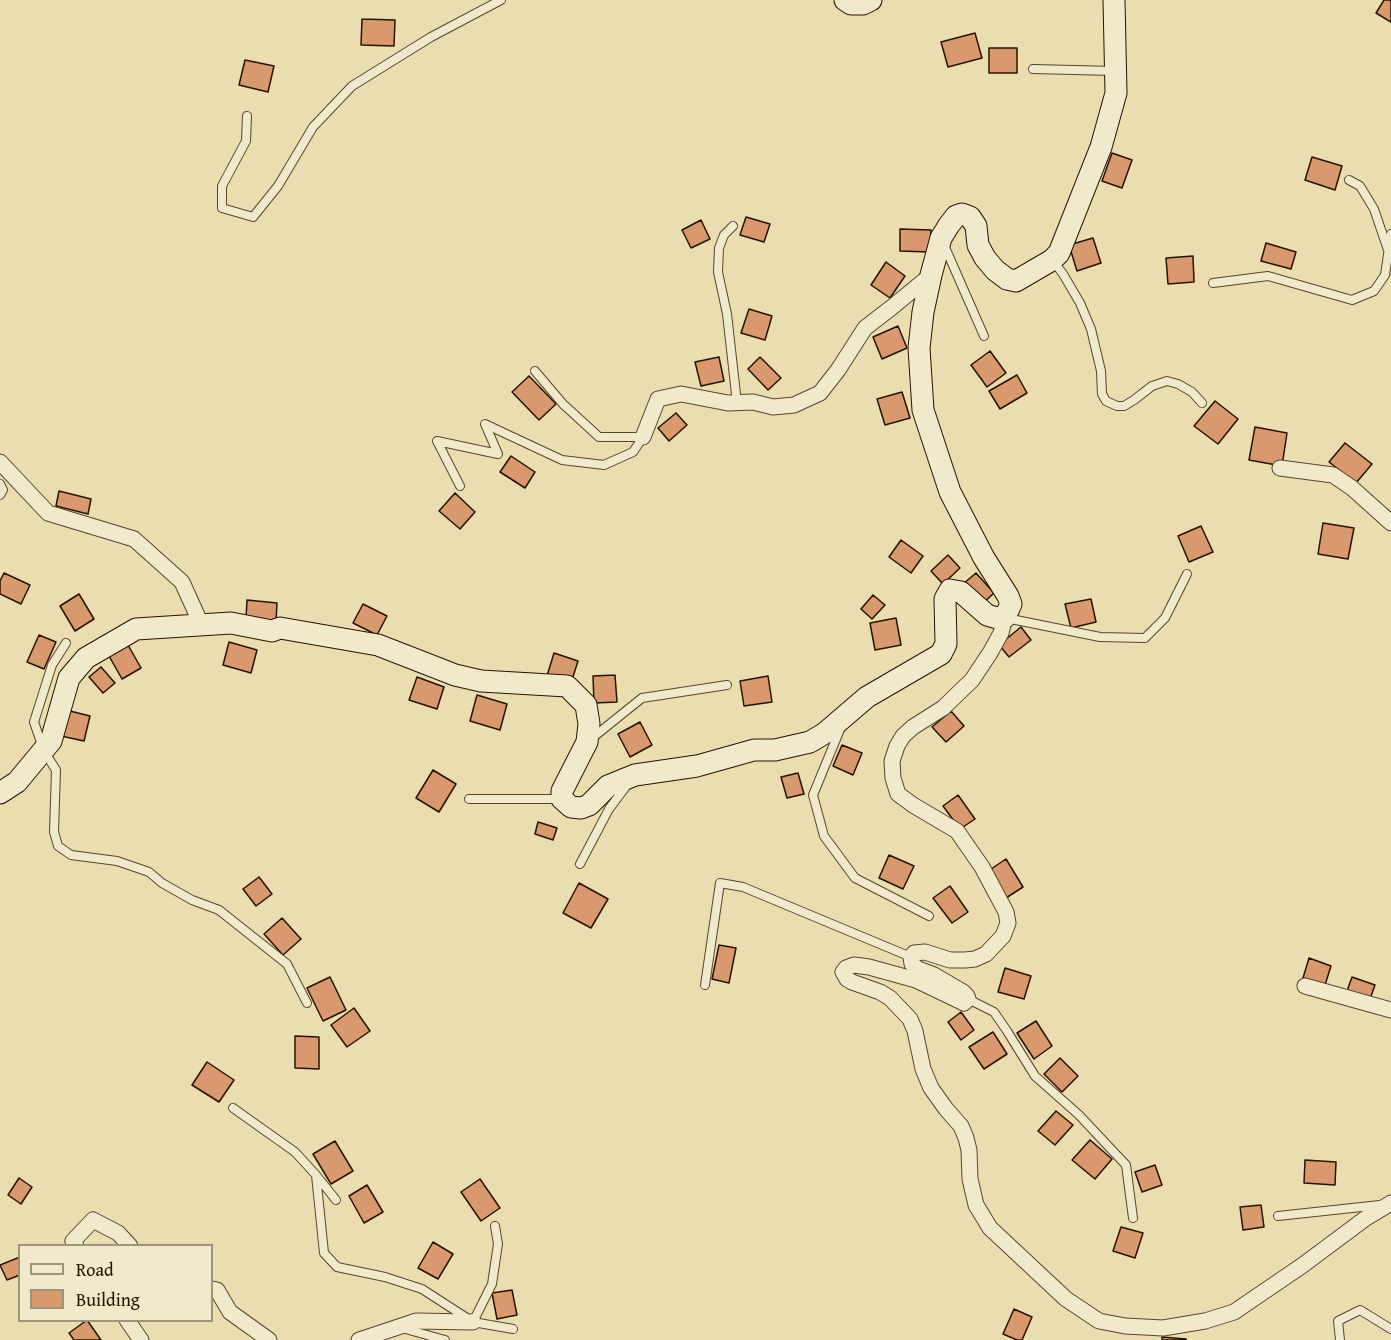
<!DOCTYPE html>
<style>
body{margin:0}
#map{position:relative;width:1391px;height:1340px;overflow:hidden;background:#eaddb0;font-family:"Gentium Book Plus",serif}
canvas{display:block}
.legend{position:absolute;left:18px;top:1244px;width:195px;height:78px;box-sizing:border-box;background:#f1e9cc;border:2px solid #a0937b;margin:0;padding:8px 10px;list-style:none;font-size:18px;color:#271201}
.legend li{display:flex;align-items:center;gap:12px;height:30px}
.legend b{width:30px;border:2px solid #a0937b}
</style>
<div id="map">
<canvas width="1391" height="1340"></canvas>
<ul class="legend">
<li><b style="height:8px;background:#f1e9cc"></b>Road</li>
<li><b style="height:16px;background:#d9996f"></b>Building</li>
</ul>
</div>
<script>
const g = document.querySelector('canvas').getContext('2d');
g.lineJoin = 'round';
function fill(path, color) { g.fillStyle = color; g.fill(path, 'evenodd'); }
const toPath = rows => new Path2D(rows.map(r => 'M' + r).join(''));
function strokePath(path, color, width, dash) { g.strokeStyle = color; g.lineWidth = width; g.lineCap = dash ? 'butt' : 'round'; g.setLineDash(dash || []); g.stroke(path); }
const building = toPath([
 [1384,0,1391,0,1391,22,1376,13,1384,0],
 [362,19,395,20,394,46,361,45,362,19],
 [975,33,982,58,948,67,941,42,975,33],
 [989,48,1017,48,1017,73,989,73,989,48],
 [245,60,274,66,268,92,239,85,245,60],
 [1112,153,1132,160,1122,188,1102,181,1112,153],
 [1312,157,1342,166,1335,190,1305,180,1312,157],
 [746,217,770,224,764,242,740,235,746,217],
 [701,220,710,239,691,248,682,230,701,220],
 [900,229,931,230,930,252,900,251,900,229],
 [1093,238,1101,263,1077,271,1069,245,1093,238],
 [1266,243,1296,252,1291,269,1261,261,1266,243],
 [1193,256,1194,282,1168,284,1166,258,1193,256],
 [886,262,905,276,890,298,871,285,886,262],
 [749,309,772,316,765,340,741,333,749,309],
 [898,326,907,348,882,359,873,337,898,326],
 [990,351,1006,373,987,387,971,365,990,351],
 [719,357,724,381,701,386,695,362,719,357],
 [760,357,781,378,768,390,748,369,760,357],
 [1017,375,1027,393,1000,409,989,391,1017,375],
 [529,376,556,404,539,420,512,392,529,376],
 [902,392,910,418,885,425,877,399,902,392],
 [1215,401,1238,419,1218,444,1194,426,1215,401],
 [676,413,687,425,669,441,658,428,676,413],
 [1255,427,1287,433,1282,466,1249,460,1255,427],
 [1345,443,1372,464,1356,483,1329,462,1345,443],
 [511,456,535,472,525,488,500,472,511,456],
 [59,491,91,499,88,514,56,506,59,491],
 [455,493,475,512,460,529,439,511,455,493],
 [1323,523,1354,528,1348,559,1318,554,1323,523],
 [1201,526,1213,552,1189,562,1178,536,1201,526],
 [901,540,923,556,911,573,889,557,901,540],
 [948,555,960,568,943,584,931,571,948,555],
 [4,573,30,585,21,604,0,594,0,581,4,573],
 [976,573,994,593,981,605,963,584,976,573],
 [79,594,94,619,75,631,60,606,79,594],
 [873,595,885,605,872,619,861,609,873,595],
 [1091,599,1096,622,1071,628,1065,604,1091,599],
 [247,600,277,603,276,621,246,618,247,600],
 [363,604,387,616,377,635,353,623,363,604],
 [896,618,901,645,875,650,870,623,896,618],
 [1021,627,1031,640,1009,657,999,645,1021,627],
 [39,635,56,642,44,669,27,662,39,635],
 [229,642,257,650,251,673,223,665,229,642],
 [128,645,141,668,122,679,109,656,128,645],
 [554,653,578,661,571,683,547,676,554,653],
 [101,667,115,683,103,693,89,677,101,667],
 [615,675,617,702,594,703,593,676,615,675],
 [768,676,772,702,744,706,740,681,768,676],
 [417,677,444,687,437,709,409,700,417,677],
 [477,695,507,704,500,730,470,721,477,695],
 [66,710,90,716,84,741,61,736,66,710],
 [951,711,964,726,946,742,932,727,951,711],
 [640,722,652,745,630,757,618,734,640,722],
 [842,745,862,753,853,775,833,766,842,745],
 [433,770,456,784,439,812,416,798,433,770],
 [798,773,804,794,787,798,781,777,798,773],
 [958,795,975,819,960,829,943,806,958,795],
 [538,822,557,828,553,840,535,834,538,822],
 [889,855,914,866,903,889,879,878,889,855],
 [1006,859,1023,887,1006,898,988,871,1006,859],
 [259,877,272,894,256,906,243,889,259,877],
 [579,883,608,899,591,928,563,913,579,883],
 [950,886,968,912,952,923,933,898,950,886],
 [282,918,301,939,283,955,264,934,282,918],
 [719,945,736,948,729,983,712,979,719,945],
 [1309,958,1331,966,1325,985,1303,978,1309,958],
 [1005,968,1031,976,1024,999,998,992,1005,968],
 [330,977,346,1010,323,1021,307,988,330,977],
 [1352,977,1375,985,1370,999,1347,991,1352,977],
 [354,1008,370,1031,347,1047,331,1025,354,1008],
 [961,1012,974,1030,961,1040,948,1022,961,1012],
 [1036,1021,1052,1046,1034,1059,1017,1033,1036,1021],
 [993,1032,1007,1054,984,1069,969,1047,993,1032],
 [295,1036,319,1037,319,1069,295,1068,295,1036],
 [1060,1058,1078,1076,1062,1092,1044,1074,1060,1058],
 [207,1062,234,1080,219,1102,192,1085,207,1062],
 [1056,1111,1073,1125,1055,1145,1038,1131,1056,1111],
 [1090,1140,1112,1159,1095,1179,1072,1160,1090,1140],
 [335,1141,353,1171,331,1184,313,1154,335,1141],
 [1305,1160,1336,1162,1335,1185,1304,1183,1305,1160],
 [1155,1165,1162,1185,1142,1192,1135,1172,1155,1165],
 [19,1178,32,1187,21,1204,8,1195,19,1178],
 [480,1179,500,1208,481,1221,461,1192,480,1179],
 [367,1185,383,1212,364,1223,349,1196,367,1185],
 [1261,1205,1264,1227,1243,1230,1240,1207,1261,1205],
 [1121,1227,1143,1233,1135,1258,1113,1251,1121,1227],
 [433,1242,453,1254,438,1279,418,1268,433,1242],
 [20,1257,20,1275,7,1280,0,1265,20,1257],
 [512,1290,517,1315,497,1319,492,1293,512,1290],
 [1014,1309,1032,1317,1022,1340,1017,1340,1003,1334,1014,1309],
 [87,1320,101,1340,74,1340,69,1333,87,1320],
 [1162,1337,1186,1339,1186,1340,1162,1340,1162,1337]
]);
fill(building, '#d9996f');
strokePath(building, '#271201', 1.5);
const lane = toPath([
 [1033,69,1114,71],
 [247,116,246,141,222,186,222,208,253,217,278,186,313,127,352,86,431,37,501,0],
 [1349,180,1360,186,1374,209,1388,250],
 [733,226,724,235,719,248,718,272,727,314,737,403],
 [944,245,984,336],
 [1054,262,1063,274,1080,303,1091,329,1101,371,1102,394,1106,401,1117,406,1124,406,1134,400,1152,386,1167,381,1178,384,1192,392,1202,403],
 [1213,283,1268,276,1352,300,1374,291,1385,275,1391,234],
 [535,371,563,404,599,437,643,437],
 [0,484,3,490,0,495],
 [460,486,437,441,498,454,485,424,562,460,604,465,633,452,643,437],
 [1006,618,1100,637,1145,638,1165,618,1187,574],
 [66,643,52,665,34,722,44,751,56,770,54,832,58,846,71,855,117,861,149,872,162,883,192,900,219,910,287,964,307,1003],
 [841,727,813,795,824,836,855,878,929,916],
 [591,739,642,698,727,685],
 [469,799,561,799],
 [580,864,609,809,627,785],
 [705,985,720,883,743,887,911,957],
 [968,999,994,1012,1007,1031,1035,1076,1079,1115,1126,1165,1133,1218],
 [233,1108,295,1152,316,1175,324,1253,337,1267,385,1277,422,1289,473,1322,513,1329],
 [316,1175,336,1200],
 [1278,1216,1380,1205],
 [473,1322,492,1284,498,1244,495,1226],
 [402,1328,445,1340],
 [1340,1340,1338,1321,1360,1310,1391,1329]
]);
const street = toPath([
 [643,437,658,399,681,394,728,403,753,402,773,407,794,405,820,393,838,370,865,328,891,308,931,275],
 [0,462,48,513,134,539,182,582,201,624],
 [1280,468,1333,475,1352,488,1391,523],
 [1005,617,1001,633,990,653,972,680,943,708,913,727,903,736,897,746,892,761,893,778,898,794,913,805,957,831,982,867,1006,912,1008,923,1003,936,986,954,975,959,965,960,950,960,925,952,914,953,911,957,912,964,918,969,934,975,963,992,967,996,968,999,964,1003,916,980,869,967,854,965,846,968,843,972,847,979,852,982,880,992,890,998,910,1019,915,1031,923,1069,931,1088,946,1109,961,1126,966,1138,969,1150,970,1179,976,1205,990,1228,1066,1299,1099,1321,1125,1326,1163,1328,1205,1321,1234,1312,1303,1265,1366,1218,1391,1203],
 [1305,986,1391,1010],
 [76,1246,73,1241,93,1220,118,1233,130,1246],
 [212,1289,217,1290,230,1312,269,1340],
 [127,1320,141,1340],
 [359,1340,416,1321,473,1322]
]);
const secondary = toPath([
 [845,0,851,4,863,4,871,0],
 [0,793,17,782,51,741,69,678,86,658,136,629,231,623,272,631,280,628,378,645,455,675,481,681,567,686,586,705,589,724,587,742,562,791,562,799,571,807,581,808,589,805,608,786,635,775,697,766,754,750,775,750,810,742,825,733,867,697,941,654,946,644,945,599,950,590,961,592,987,615,997,618,1005,617,1011,604,1008,596,984,558,950,492,923,410,919,348,923,312,931,275,941,238,949,225,956,216,962,214,970,217,976,226,978,245,985,258,995,270,1007,279,1016,281,1052,260,1059,253,1101,147,1116,93,1114,0]
]);
strokePath(lane, '#58452d', 10);
strokePath(street, '#58452d', 17);
strokePath(secondary, '#271201', 23);
strokePath(lane, '#f1e9cc', 8);
strokePath(street, '#f1e9cc', 15);
strokePath(secondary, '#f1e9cc', 21);
</script>
